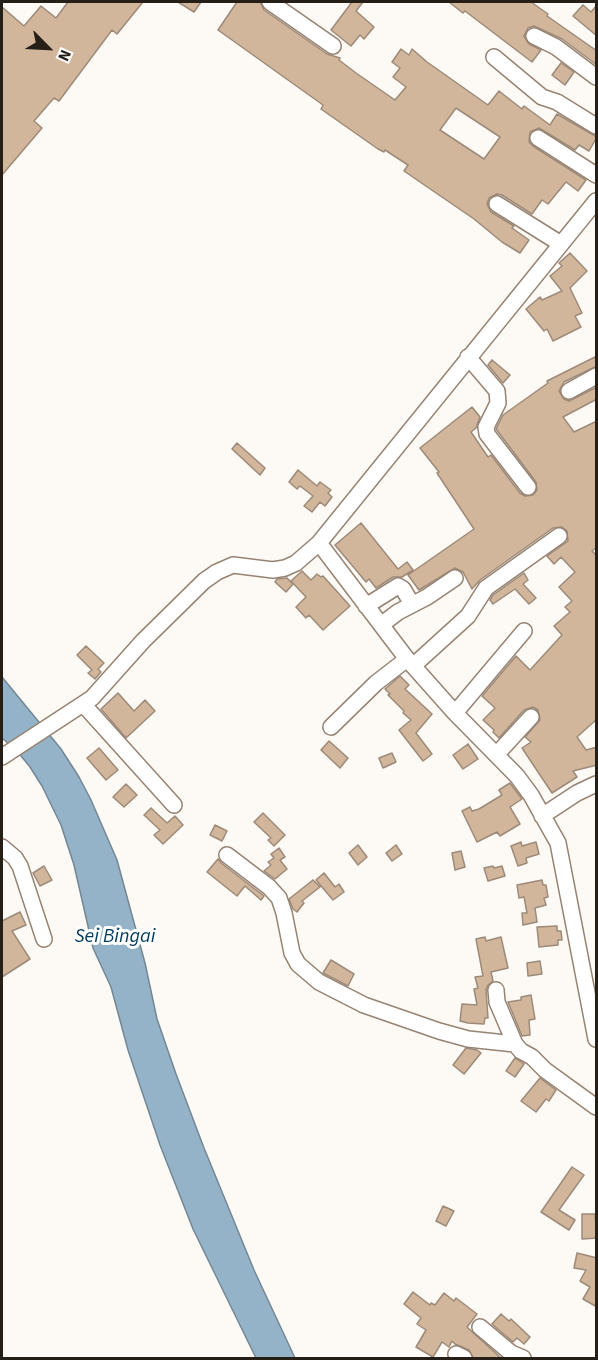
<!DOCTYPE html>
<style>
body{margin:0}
#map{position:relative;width:598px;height:1360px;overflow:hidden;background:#fdf9f5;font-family:"Source Sans 3",sans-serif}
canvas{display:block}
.frame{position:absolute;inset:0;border:3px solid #261f18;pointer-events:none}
.north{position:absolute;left:18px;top:18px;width:60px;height:60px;-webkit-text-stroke:4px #fff;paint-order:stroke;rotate:114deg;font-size:16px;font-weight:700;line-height:24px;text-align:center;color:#261f18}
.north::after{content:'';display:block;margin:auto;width:21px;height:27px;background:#261f18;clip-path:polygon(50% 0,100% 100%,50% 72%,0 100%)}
</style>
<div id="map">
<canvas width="598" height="1360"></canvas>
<div class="frame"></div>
<div class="north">N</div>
</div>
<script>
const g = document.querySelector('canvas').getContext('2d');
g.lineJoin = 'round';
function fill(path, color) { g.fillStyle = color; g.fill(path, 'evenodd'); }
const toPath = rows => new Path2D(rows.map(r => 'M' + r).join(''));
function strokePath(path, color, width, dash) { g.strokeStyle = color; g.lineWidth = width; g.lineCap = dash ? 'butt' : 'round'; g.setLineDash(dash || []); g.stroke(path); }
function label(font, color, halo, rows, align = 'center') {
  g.font = font + ' "Source Sans 3",sans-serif'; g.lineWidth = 6; g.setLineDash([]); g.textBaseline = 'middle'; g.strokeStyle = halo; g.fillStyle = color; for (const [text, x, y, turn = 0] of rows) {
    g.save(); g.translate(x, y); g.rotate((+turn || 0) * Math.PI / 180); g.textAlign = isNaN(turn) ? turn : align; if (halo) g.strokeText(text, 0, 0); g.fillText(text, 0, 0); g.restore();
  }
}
const water = toPath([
 [2,677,61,749,79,777,91,800,117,860,145,963,157,1019,176,1074,204,1148,254,1270,295,1358,256,1358,193,1229,160,1145,128,1050,111,987,93,948,74,865,61,825,42,786,30,767,17,751,2,738,2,677]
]);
fill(water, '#94b3c9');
strokePath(water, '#738794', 1.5);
const building = toPath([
 [68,2,143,2,117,34,112,30,59,101,54,98,34,121,42,128,2,175,2,7,24,26,41,6,56,18,68,2],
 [178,2,201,2,194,12,178,2],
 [237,2,260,2,264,10,327,54,340,58,339,60,356,73,395,100,406,87,393,77,400,68,392,62,401,49,409,55,412,49,427,62,488,105,499,91,522,109,524,106,550,125,557,114,597,137,589,151,579,145,575,150,539,128,530,132,529,142,533,146,586,180,578,191,566,182,548,204,542,200,532,214,502,195,497,194,489,198,487,204,491,212,514,226,512,228,529,240,520,253,502,242,474,219,404,171,408,165,385,150,384,152,378,149,321,109,323,105,218,30,237,2],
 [456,108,500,137,484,159,440,130,456,108],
 [352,2,363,2,356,11,374,27,364,39,360,35,351,46,331,30,352,2],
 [449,2,531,2,548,14,547,16,597,51,597,65,562,39,534,26,528,28,524,36,529,44,541,50,532,62,465,11,463,13,449,2],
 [583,5,591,12,597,5,597,36,573,16,583,5],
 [561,63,574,72,565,85,552,75,561,63],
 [570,253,587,271,570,288,582,313,575,316,581,327,553,341,547,329,544,331,526,309,540,297,542,300,562,291,550,276,562,266,559,263,570,253],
 [597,356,597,366,564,382,559,391,564,399,569,401,597,387,597,399,563,417,574,432,597,421,597,547,592,551,597,556,597,719,577,737,586,750,597,747,597,765,573,771,577,777,552,793,522,748,531,742,525,737,540,720,538,710,533,707,524,710,499,738,493,732,494,730,483,720,495,708,482,696,516,656,530,670,562,635,554,626,570,612,565,607,572,601,559,587,575,572,561,557,554,564,547,556,568,541,567,531,562,527,553,528,480,580,472,589,463,572,455,568,419,590,408,575,474,529,437,473,439,472,420,448,472,407,480,417,476,428,471,432,488,457,491,455,520,493,525,496,533,495,537,490,536,482,496,429,503,415,548,383,547,381,597,356],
 [492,360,510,375,503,383,488,365,492,360],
 [237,443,265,468,260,475,232,449,237,443],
 [298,470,317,486,320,482,331,490,328,493,332,497,325,506,320,502,312,512,304,506,313,496,300,486,297,489,289,482,298,470],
 [361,523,398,569,407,562,413,570,402,577,393,577,376,588,369,579,366,582,335,545,361,523],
 [302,571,311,580,317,574,321,577,323,576,350,606,323,630,309,615,306,618,296,607,306,597,291,581,302,571],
 [524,573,528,580,523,584,536,598,529,604,515,589,493,604,490,600,493,595,524,573],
 [287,578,293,584,286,592,275,582,277,579,287,578],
 [86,646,104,663,98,669,101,672,95,679,88,673,92,670,77,655,86,646],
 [400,676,409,685,405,689,432,714,416,733,432,754,423,761,399,730,411,720,403,713,404,711,388,695,390,694,385,689,400,676],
 [118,693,134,711,145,700,155,711,126,738,101,709,118,693],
 [329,741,348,758,340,768,321,750,329,741],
 [468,744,478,759,463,769,453,755,468,744],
 [99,748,118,770,106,780,87,758,99,748],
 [392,753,396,762,383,768,379,758,392,753],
 [510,783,522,799,510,807,520,824,500,836,497,832,477,842,462,811,470,807,472,811,479,809,502,795,499,790,510,783],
 [126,784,137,795,124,807,113,797,126,784],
 [151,808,167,823,175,816,183,825,163,844,154,835,160,830,144,815,151,808],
 [263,813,285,835,274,846,268,840,271,838,254,822,263,813],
 [215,825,227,831,222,841,210,835,215,825],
 [521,842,522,846,536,842,539,854,526,858,527,863,518,866,511,846,521,842],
 [358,845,367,857,358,865,349,853,358,845],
 [396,845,402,854,392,861,386,853,396,845],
 [279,848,285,857,280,860,287,869,275,879,264,871,271,865,268,862,274,858,271,854,279,848],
 [461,851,465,867,455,870,452,853,461,851],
 [218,859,221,863,264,896,261,900,245,886,237,896,207,872,218,859],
 [44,866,52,880,40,886,33,873,44,866],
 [493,866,494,868,502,866,505,876,488,881,484,868,493,866],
 [324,873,335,887,339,884,344,892,333,900,316,880,324,873],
 [313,880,320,887,302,901,304,903,297,912,293,909,289,899,313,880],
 [542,880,543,885,546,885,548,897,544,898,546,905,535,908,537,922,523,925,522,913,527,913,524,897,519,898,517,885,542,880],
 [20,912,26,925,12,931,30,959,2,977,2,921,20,912],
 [557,926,557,931,561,931,562,940,558,940,558,945,539,947,537,927,557,926],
 [485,937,486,941,501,937,508,968,491,972,493,981,488,985,486,990,488,1018,485,1018,484,1024,468,1023,460,1021,462,1004,477,1005,474,989,478,988,475,977,483,976,476,939,485,937],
 [331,960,354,974,348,986,323,973,331,960],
 [540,961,542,974,528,976,527,963,540,961],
 [531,995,535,1019,529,1020,530,1035,522,1036,508,1002,521,1000,521,997,531,995],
 [466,1048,477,1050,481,1053,464,1074,453,1065,466,1048],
 [515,1058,524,1064,515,1077,506,1071,515,1058],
 [540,1078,556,1090,549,1101,546,1099,536,1112,521,1101,540,1078],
 [572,1167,584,1175,559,1210,575,1220,569,1230,541,1212,572,1167],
 [443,1206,454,1211,446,1226,436,1221,443,1206],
 [582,1214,595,1214,597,1238,582,1239,582,1214],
 [577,1253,597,1258,597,1307,583,1299,590,1287,580,1281,586,1270,574,1268,577,1253],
 [413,1292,430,1305,431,1303,435,1305,444,1293,454,1301,456,1298,477,1314,467,1327,502,1359,474,1359,469,1350,455,1344,452,1341,449,1347,442,1342,433,1357,416,1347,426,1330,417,1324,421,1318,404,1304,413,1292],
 [501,1314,509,1321,511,1319,530,1337,524,1344,517,1338,513,1342,492,1324,501,1314]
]);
fill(building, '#d1b69c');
strokePath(building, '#9d8a78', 1.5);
const minor = toPath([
 [270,2,333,46],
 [534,36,556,47,596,77],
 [494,57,542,97,557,102,596,126],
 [538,138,596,175],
 [497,204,561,244],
 [468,357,497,391,498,403,486,427,487,434,528,487],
 [569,391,596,376],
 [319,543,407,659,455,713,517,776,531,795,558,843,596,1039],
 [366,606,398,586,403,589,412,604],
 [381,625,398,612,427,597,455,578],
 [413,666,468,616,486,588,559,536],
 [83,704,174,805],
 [455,713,524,631],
 [331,727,376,683,407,659],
 [497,754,531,717],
 [2,757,92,698,143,641,204,581,217,572,233,565,273,570,285,568,296,563,319,543,596,201],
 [542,816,577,793,596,784],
 [2,847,15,858,20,866,44,939],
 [227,855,269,887,279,898,284,913,292,953,298,964,319,982,364,1005,439,1031,468,1039,515,1044,521,1051,532,1057,545,1070,596,1107],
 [496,990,497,1002,515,1044],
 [480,1327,511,1353,523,1358],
 [456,1354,464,1358]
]);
strokePath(minor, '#968372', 18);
strokePath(minor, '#fff', 15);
label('italic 20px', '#003a59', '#fff', [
 ["Sei Bingai",115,938]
]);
</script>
